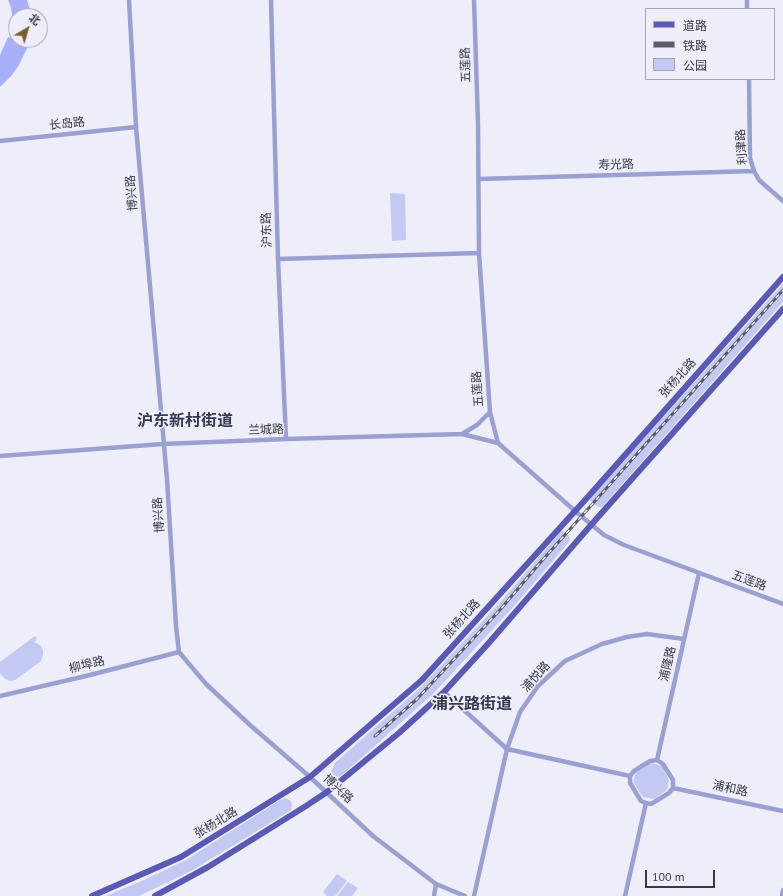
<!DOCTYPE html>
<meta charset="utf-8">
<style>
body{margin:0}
#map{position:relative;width:783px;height:896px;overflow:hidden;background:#edeefa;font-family:"PT Sans","Noto Sans SC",sans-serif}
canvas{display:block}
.legend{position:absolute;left:645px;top:8px;width:130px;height:72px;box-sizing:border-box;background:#edeefa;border:1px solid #a5a6b2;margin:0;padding:5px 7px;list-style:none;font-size:12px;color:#393a45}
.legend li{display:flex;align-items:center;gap:8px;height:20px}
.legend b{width:20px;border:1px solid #a5a6b2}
.north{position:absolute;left:8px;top:8px;width:40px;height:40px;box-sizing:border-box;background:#edeefa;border:1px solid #a5a6b2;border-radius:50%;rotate:38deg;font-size:11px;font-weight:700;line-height:16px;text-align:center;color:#393a45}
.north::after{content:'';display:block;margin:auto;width:14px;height:18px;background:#775f30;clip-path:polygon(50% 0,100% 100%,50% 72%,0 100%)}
.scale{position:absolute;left:645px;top:870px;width:70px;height:18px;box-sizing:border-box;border:2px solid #393a45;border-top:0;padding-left:5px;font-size:12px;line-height:14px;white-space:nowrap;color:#393a45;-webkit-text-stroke:3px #edeefa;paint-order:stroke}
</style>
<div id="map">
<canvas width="783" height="896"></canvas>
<ul class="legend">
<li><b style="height:5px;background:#5a5ab6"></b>道路</li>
<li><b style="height:5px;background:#5b5c67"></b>铁路</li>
<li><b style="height:11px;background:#c4c9f3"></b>公园</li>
</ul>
<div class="north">北</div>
<div class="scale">100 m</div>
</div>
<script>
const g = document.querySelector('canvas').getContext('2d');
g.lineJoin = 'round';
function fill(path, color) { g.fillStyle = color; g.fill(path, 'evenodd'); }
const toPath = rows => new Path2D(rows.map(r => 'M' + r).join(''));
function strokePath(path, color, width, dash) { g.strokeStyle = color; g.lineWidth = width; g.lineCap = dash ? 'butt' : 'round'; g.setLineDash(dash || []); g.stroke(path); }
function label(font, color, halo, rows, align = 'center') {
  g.font = font + ' "PT Sans","Noto Sans SC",sans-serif'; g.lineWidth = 3; g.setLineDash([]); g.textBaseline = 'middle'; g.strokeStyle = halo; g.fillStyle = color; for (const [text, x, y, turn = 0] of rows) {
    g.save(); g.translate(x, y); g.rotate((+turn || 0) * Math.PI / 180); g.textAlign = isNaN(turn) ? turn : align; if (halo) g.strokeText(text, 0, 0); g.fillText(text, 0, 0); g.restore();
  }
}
fill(toPath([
 [390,193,405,194,406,240,392,241],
 [783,284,783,302,602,507,598,507,592,502,590,500,591,497],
 [561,531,565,532,569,536,570,539,569,542,515,605,433,694,341,776,337,777,334,776,331,772,335,763,380,723,419,689,504,598],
 [35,636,37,639,34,642,40,645,43,650,43,655,41,661,15,680,10,681,5,679,0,673,0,662],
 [651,763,662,766,669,780,667,790,654,799,643,797,633,782,636,772],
 [286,798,291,801,292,806,291,810,193,870,139,896,106,896,146,879,186,860,280,800],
 [337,874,347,881,335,896,327,896,323,892],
 [348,882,358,888,352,896,337,896]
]), '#c4c9f3');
fill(toPath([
 [8,0,27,0,32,16,16,16,16,40,31,40,19,65,12,75,0,87,0,55,8,37,10,38,13,30,13,21,11,8]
]), '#a9b0fa');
strokePath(toPath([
 [129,0,136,127,167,479,176,626,179,652,206,684,250,725,310,777,373,836,436,884,465,896],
 [271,0,278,259,286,439],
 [474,0,478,123,479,253,490,412,498,443,575,511,604,535,624,545,783,604],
 [747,0,747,9],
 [749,79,750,158,754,171,759,180,783,201],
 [0,141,136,127],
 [479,179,754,171],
 [278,259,479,253],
 [462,434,477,425,490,412],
 [0,456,163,444,286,439,462,434,498,443],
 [444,692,507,749,630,776],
 [0,696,90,675,179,652],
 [657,760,699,573],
 [657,760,663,764,673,780,673,788,669,793,651,804,646,803,641,801,630,783,630,776,634,771,650,761,657,760],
 [673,788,783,811],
 [434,896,436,884],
 [474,896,507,749,520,712,538,686,565,661,602,644,627,637,647,634,684,639],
 [625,896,646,803],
 [782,896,783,890]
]), '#9ba0d3', 4.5);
strokePath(toPath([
 [92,896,181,857,310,777,422,680,586,499,783,277],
 [155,896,208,867,306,806,327,792,399,733,444,692,487,645,591,525,783,309]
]), '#5a5ab6', 6);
const rail = toPath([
 [375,736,416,700,499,611,539,564,783,290]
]);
strokePath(rail, '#5b5c67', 3);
strokePath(rail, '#edeefa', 1.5, [4.5]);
label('12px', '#393a45', '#edeefa', [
 ["五莲路",466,65,-92],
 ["长岛路",67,124,-6],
 ["利津路",742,147,-94],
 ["寿光路",616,165,-2],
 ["博兴路",132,193,-95],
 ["沪东路",267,230,-92],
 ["张杨北路",678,378,-48],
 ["五莲路",478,389,-94],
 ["兰城路",266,430,-2],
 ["博兴路",159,515,-94],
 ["五莲路",749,581,20],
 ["张杨北路",462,619,-48],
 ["浦隆路",668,664,-77],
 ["柳埠路",87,665,-14],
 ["浦悦路",536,677,-48],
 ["博兴路",338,789,43],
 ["浦和路",730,789,12],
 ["张杨北路",216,823,-31]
]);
label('bold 16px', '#373950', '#edeefa', [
 ["沪东新村街道",185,421],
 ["浦兴路街道",472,704]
]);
</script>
